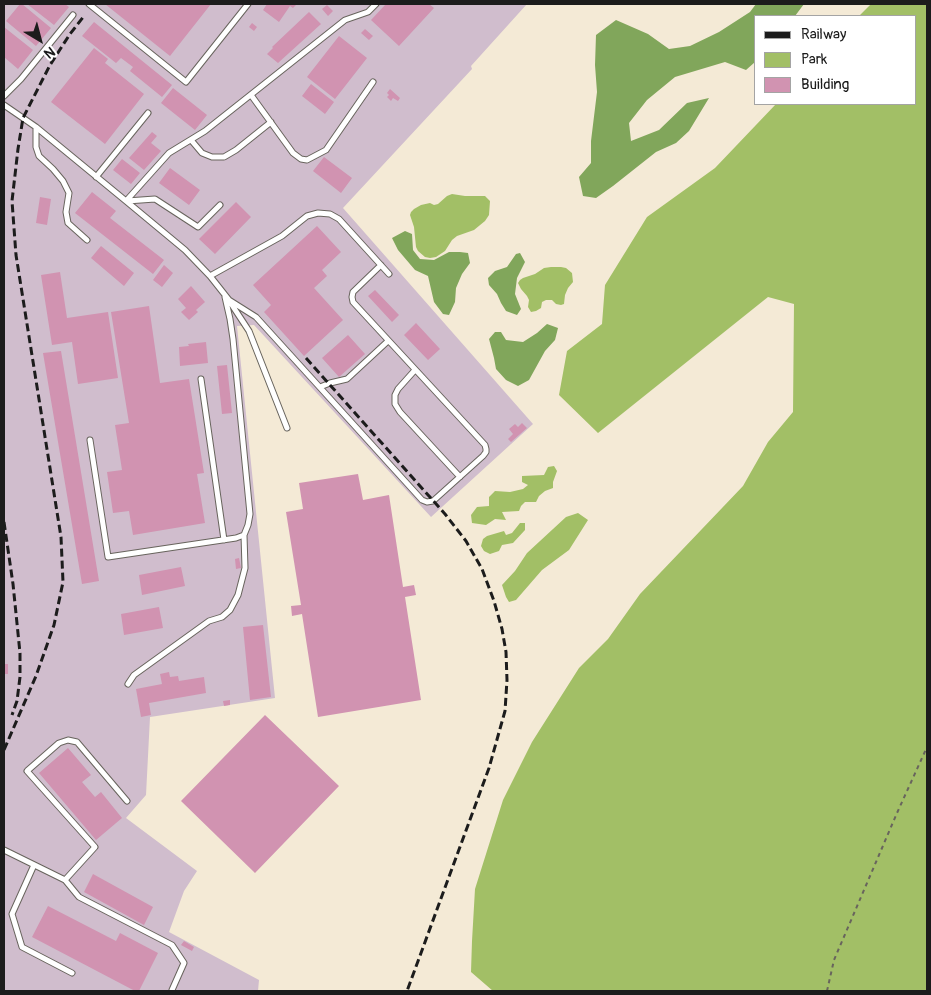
<!DOCTYPE html>
<style>
body{margin:0}
#map{position:relative;width:931px;height:995px;overflow:hidden;background:#f4ead6;font-family:Pangolin,sans-serif}
canvas{display:block}
.frame{position:absolute;inset:0;border:5px solid #1c1c1c;pointer-events:none}
.legend{position:absolute;left:754px;top:15px;width:162px;height:90px;box-sizing:border-box;background:#fff;border:1px solid #a4a4a4;margin:0;padding:6px 9px;list-style:none;font-size:15px;color:#1c1c1c}
.legend li{display:flex;align-items:center;gap:10px;height:25px}
.legend b{width:25px;border:1px solid #a4a4a4}
.north{position:absolute;left:15px;top:15px;width:50px;height:50px;-webkit-text-stroke:4px #fff;paint-order:stroke;rotate:143deg;font-size:14px;font-weight:700;line-height:20px;text-align:center;color:#1c1c1c}
.north::after{content:'';display:block;margin:auto;width:18px;height:22px;background:#1c1c1c;clip-path:polygon(50% 0,100% 100%,50% 72%,0 100%)}
</style>
<div id="map">
<canvas width="931" height="995"></canvas>
<div class="frame"></div>
<ul class="legend">
<li><b style="height:6px;background:#1c1c1c"></b>Railway</li>
<li><b style="height:14px;background:#a2bf66"></b>Park</li>
<li><b style="height:14px;background:#d193b1"></b>Building</li>
</ul>
<div class="north">N</div>
</div>
<script>
const g = document.querySelector('canvas').getContext('2d');
g.lineJoin = 'round';
function fill(path, color) { g.fillStyle = color; g.fill(path, 'evenodd'); }
const toPath = rows => new Path2D(rows.map(r => 'M' + r).join(''));
function strokePath(path, color, width, dash) { g.strokeStyle = color; g.lineWidth = width; g.lineCap = dash ? 'butt' : 'round'; g.setLineDash(dash || []); g.stroke(path); }
fill(toPath([
 [4,4,527,4,471,66,472,69,343,208,533,424,431,517,254,325,237,326,275,698,150,717,146,795,126,818,197,871,184,891,169,932,259,980,258,991,4,991]
]), '#d0bdcd');
fill(toPath([
 [871,4,927,4,927,991,493,991,471,972,472,941,475,889,503,800,532,742,579,668,608,639,640,594,743,486,768,442,793,412,794,304,768,297,598,433,559,395,567,351,602,324,605,285,647,217,715,168,776,104,915,104,915,16,859,16],
 [452,194,465,196,485,196,490,201,489,215,485,221,474,230,457,236,452,240,445,251,436,257,430,258,425,257,418,251,416,247,414,227,410,215,411,212,414,209,421,205,430,203,434,205,438,204,447,196],
 [551,267,561,267,566,268,572,273,573,282,568,288,565,295,564,304,561,305,556,304,552,300,546,300,542,302,541,308,536,311,531,312,528,307,529,300,527,296,521,289,518,283,520,280,523,278,535,274,544,268],
 [554,466,557,471,553,482,553,488,545,491,539,496,536,502,525,502,521,506,519,511,502,512,506,520,495,519,486,525,472,523,471,515,477,507,489,506,489,497,495,491,510,492,523,489,528,485,522,482,522,476,544,475,548,467],
 [578,513,588,520,569,550,542,570,516,600,509,602,506,597,502,585,515,571,527,553,566,517],
 [520,523,525,523,525,530,513,543,502,545,499,551,490,554,484,551,481,546,483,539,487,536,504,531,506,535,512,533]
]), '#a2bf66');
fill(toPath([
 [756,4,804,4,795,16,755,16,755,62,746,70,725,62,675,77,647,100,629,123,631,141,659,130,687,103,709,98,689,131,676,143,656,152,613,186,596,198,583,196,579,177,591,163,591,141,597,92,595,65,596,35,616,20,648,34,669,49,690,46,719,32,750,12],
 [405,231,412,234,413,250,420,259,434,260,449,252,460,252,468,253,470,263,462,274,456,288,455,302,449,315,443,314,434,302,428,276,415,270,398,250,392,238],
 [520,253,525,262,517,278,515,294,521,309,517,315,506,311,501,303,497,294,489,285,488,278,495,271,507,267,516,254],
 [547,324,558,328,555,340,545,351,529,380,518,386,506,380,496,369,494,358,489,339,495,332,501,332,506,340,523,342,537,333]
]), '#81a65b');
fill(toPath([
 [20,4,22,4,51,28,36,46,6,21],
 [27,4,65,4,69,7,54,25],
 [105,4,211,4,170,56],
 [267,4,297,4,293,8,290,6,279,22,263,10],
 [386,4,429,4,434,8,399,46,371,20],
 [327,5,333,11,328,16,322,9],
 [309,12,321,24,278,63,267,54,273,48,272,47],
 [94,22,172,85,162,97,130,71,133,67,121,58,116,63,82,36],
 [252,23,257,27,254,31,249,27],
 [4,27,33,50,18,69,4,57],
 [365,29,373,36,369,40,361,33],
 [339,36,367,58,335,99,307,77],
 [94,48,108,59,105,63,144,94,105,144,51,102],
 [311,84,334,102,325,114,302,96],
 [173,88,207,115,195,130,161,103],
 [390,89,400,98,398,101,393,98,391,101,387,97,389,95,387,93],
 [152,132,157,136,151,143,161,151,144,170,129,158],
 [324,157,352,178,341,193,313,171],
 [122,159,140,173,131,184,113,170],
 [170,168,200,190,189,205,159,183],
 [92,192,116,211,110,218,164,260,153,274,75,213],
 [40,197,51,199,47,225,36,223],
 [236,202,251,217,215,254,199,239],
 [317,226,341,252,322,270,327,276,314,288,343,320,304,356,264,312,271,305,253,285],
 [101,246,134,273,124,286,91,258],
 [164,265,173,273,162,287,153,280],
 [60,272,67,318,108,312,118,378,78,384,72,342,52,345,41,275],
 [191,286,205,302,196,310,198,312,189,320,181,312,186,308,178,299],
 [375,290,399,315,392,322,368,296],
 [149,306,160,383,189,379,204,473,197,474,205,523,133,535,129,511,113,513,107,472,122,470,115,425,129,423,111,312],
 [416,323,440,349,428,360,404,335],
 [348,335,365,354,339,377,322,358],
 [206,342,208,363,180,366,179,347,189,346,188,344],
 [61,351,99,581,82,584,43,353],
 [227,365,232,413,222,414,217,366],
 [522,423,527,428,511,442,508,439,513,434,509,429,515,424,518,427],
 [358,474,363,500,389,495,403,587,414,585,416,595,405,597,421,700,318,717,302,614,292,616,291,606,301,605,286,512,303,509,299,483],
 [239,558,241,568,236,569,235,559],
 [181,567,185,586,142,595,139,575],
 [159,607,163,628,124,635,121,614],
 [263,625,271,697,250,700,243,627],
 [4,664,8,664,8,674,4,674],
 [169,672,170,677,178,676,179,681,204,677,206,693,149,703,151,715,141,717,136,689,162,684,160,674],
 [230,700,230,705,224,706,223,701],
 [265,715,339,786,255,873,181,801],
 [68,748,91,775,82,782,95,797,101,792,122,818,96,840,39,773],
 [93,874,153,907,144,925,84,892],
 [48,906,116,941,120,933,158,953,139,991,135,991,32,937],
 [184,941,194,947,192,951,181,945]
]), '#d193b1');
const service = toPath([
 [89,4,186,82,248,4],
 [251,95,293,153,301,159,307,160,326,150,373,82],
 [4,96,21,79,73,15],
 [4,105,36,127,126,201,185,250,210,276,282,236,307,216,318,213,330,214,339,219,389,274],
 [36,127,36,147,39,156,53,169,63,181,69,193,66,212,68,223,87,240],
 [191,140,202,153,212,157,224,157,236,150,271,122],
 [96,177,148,113],
 [126,201,169,153,205,131,345,20,368,12,376,4],
 [127,201,155,199,198,227,220,205],
 [210,276,229,300,256,317,422,500,427,502,433,501,483,456,486,452,486,449,485,445,353,302,352,297,353,292,381,265],
 [230,302,249,331,287,428],
 [415,370,398,389,395,395,395,404,400,412,460,477],
 [201,379,224,540],
 [320,387,330,383,347,379,388,341],
 [90,440,108,557,236,538,244,535,248,525,250,514,233,339,230,319,225,297],
 [128,684,134,675,209,621,222,617,230,610,238,595,245,568,244,535],
 [4,850,65,880,95,847,27,771,59,743,68,740,77,742,127,801],
 [34,865,12,914,22,947,72,973],
 [65,880,79,897,172,945,184,963,172,990]
]);
strokePath(service, '#68645d', 7);
strokePath(toPath([
 [827,991,834,960,897,813,927,747]
]), '#68645d', 2, [4, 4]);
strokePath(service, '#fff', 5);
strokePath(toPath([
 [306,358,445,514,466,541,482,569,494,601,502,629,506,652,507,680,505,711,489,768,407,991],
 [4,522,13,584,20,653,20,677,17,701,12,715],
 [4,750,36,676,54,625,63,582,61,537,16,255,12,201,18,149,23,118,50,65,70,34,84,16]
]), '#1c1c1c', 3, [8, 4]);
</script>
